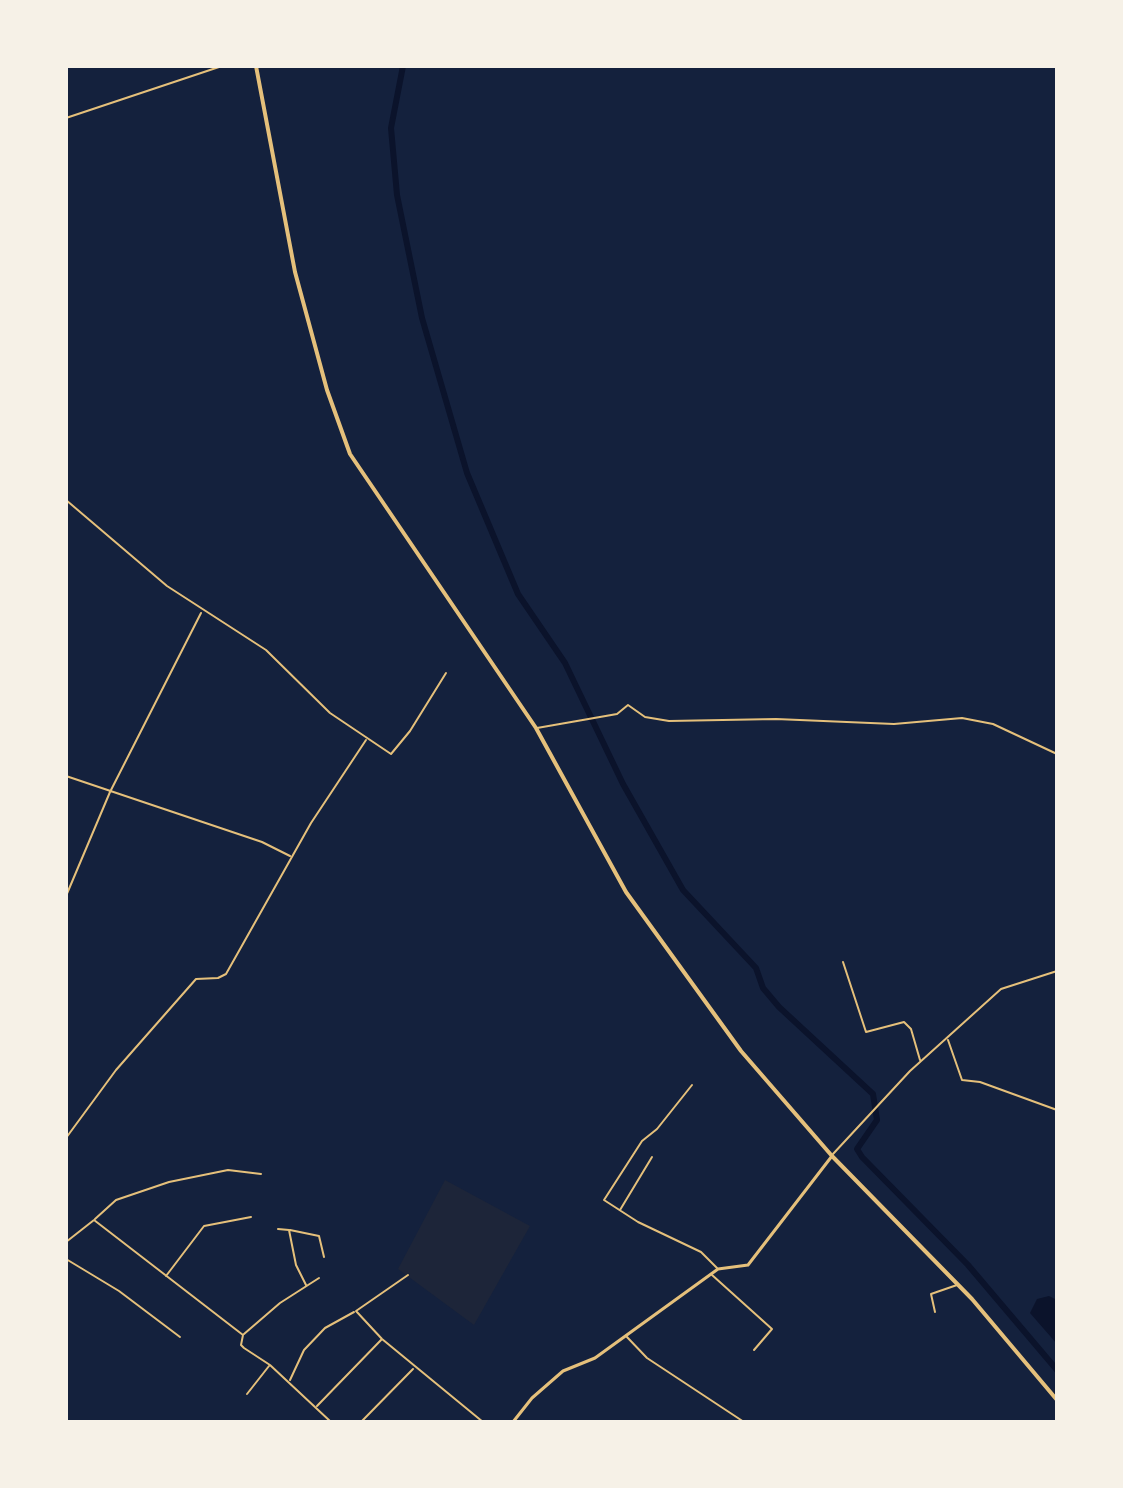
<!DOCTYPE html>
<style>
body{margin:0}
#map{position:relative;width:1123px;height:1488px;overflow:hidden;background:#14213d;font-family:"Archivo Narrow",sans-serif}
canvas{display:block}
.frame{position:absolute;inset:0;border:68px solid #f6f1e7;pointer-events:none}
</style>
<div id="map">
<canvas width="1123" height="1488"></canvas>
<div class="frame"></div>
</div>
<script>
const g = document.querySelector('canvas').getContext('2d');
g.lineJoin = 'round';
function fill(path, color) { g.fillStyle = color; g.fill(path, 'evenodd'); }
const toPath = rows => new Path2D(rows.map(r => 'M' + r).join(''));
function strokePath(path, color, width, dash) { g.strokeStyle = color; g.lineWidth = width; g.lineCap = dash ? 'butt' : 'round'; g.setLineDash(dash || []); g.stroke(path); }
fill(toPath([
 [445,1180,530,1226,474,1325,398,1269]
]), '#1d2539');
fill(toPath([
 [1049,1296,1057,1300,1057,1344,1030,1313,1037,1299]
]), '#0b132b');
strokePath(toPath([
 [403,66,391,128,397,195,422,318,467,473,518,594,565,663,623,784,683,890,756,968,763,988,779,1007,873,1094,877,1120,857,1149,862,1157,968,1265,1057,1370]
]), '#0b132b', 6);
strokePath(toPath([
 [66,118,222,66],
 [66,500,167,586,266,650,330,713,391,754,410,731,446,673],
 [537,728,617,714,628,705,645,717,669,721,776,719,894,724,962,718,993,724,1057,754],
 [66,776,262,842,290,856],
 [66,896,110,792,201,613],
 [843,962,866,1032,904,1022,911,1029,920,1060],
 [948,1040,962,1080,980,1082,1057,1110],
 [692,1085,657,1129,642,1141,604,1200,638,1222,701,1252,717,1268],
 [66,1138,116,1070,196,979,218,978,226,974,311,823,366,740],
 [833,1154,910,1071,1001,989,1057,971],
 [620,1210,652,1157],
 [95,1219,116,1200,169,1182,228,1170,261,1174],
 [278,1229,289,1230,296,1265,306,1285],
 [290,1230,319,1236,324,1257],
 [66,1242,94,1220,243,1335,241,1345,244,1348,270,1365,331,1422],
 [66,1259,119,1291,180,1337],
 [408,1275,356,1311,382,1339,483,1422],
 [712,1275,772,1329,754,1350],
 [166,1276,204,1226,251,1217],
 [935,1312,931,1294,957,1285],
 [244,1334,280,1303,319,1278],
 [626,1336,647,1358,744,1422],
 [290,1380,304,1350,325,1328,354,1312],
 [247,1394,269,1366],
 [317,1406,382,1339],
 [361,1422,413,1369]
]), '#e5c07b', 2);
strokePath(toPath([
 [513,1422,532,1398,563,1371,595,1358,718,1269,748,1265,832,1156]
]), '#e5c07b', 3);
strokePath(toPath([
 [256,66,295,272,327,390,350,454,536,728,626,892,741,1051,832,1156,972,1299,1057,1400]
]), '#e5c07b', 4);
</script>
